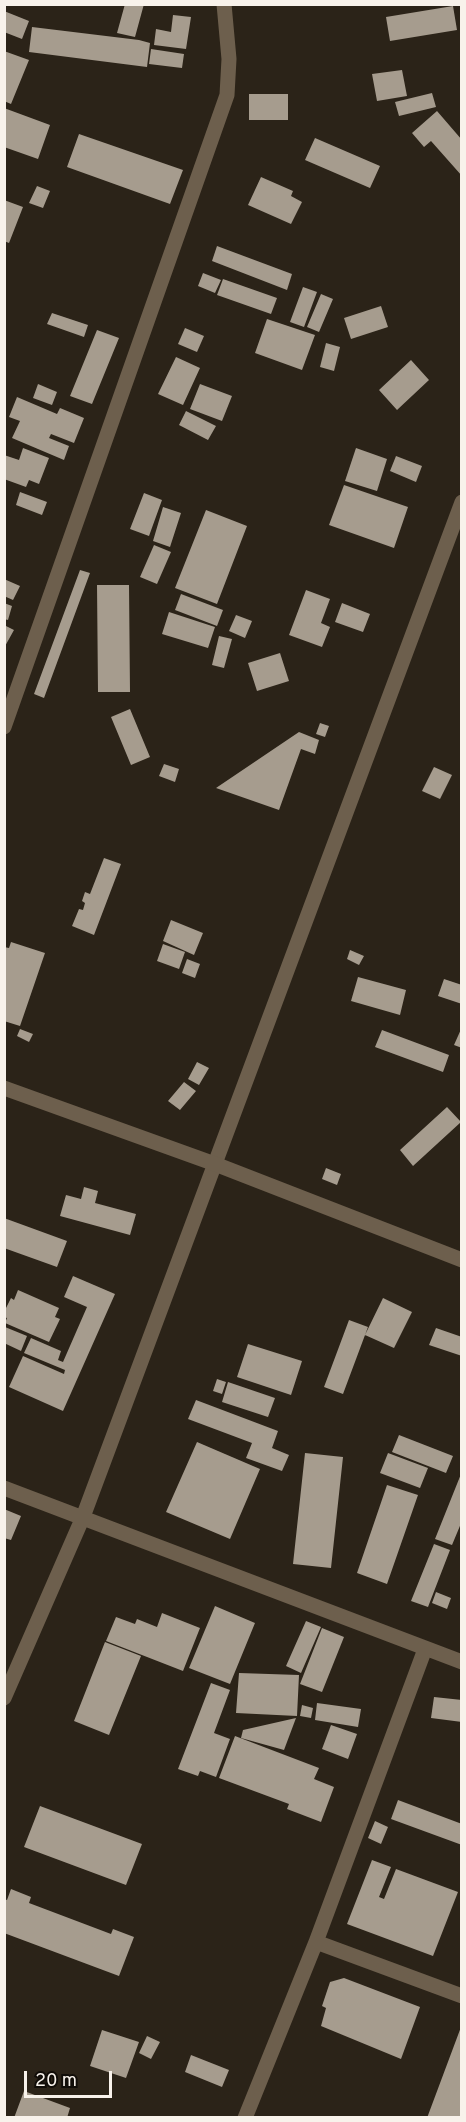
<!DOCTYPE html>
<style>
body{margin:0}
#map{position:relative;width:466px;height:2122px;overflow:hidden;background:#2b2318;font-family:Overpass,sans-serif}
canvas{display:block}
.frame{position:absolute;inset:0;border:6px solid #f8f2eb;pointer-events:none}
.scale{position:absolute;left:24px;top:2071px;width:88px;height:27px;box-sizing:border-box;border:3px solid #f8f2eb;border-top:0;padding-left:8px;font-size:18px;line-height:21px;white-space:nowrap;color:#f8f2eb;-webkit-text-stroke:4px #110d08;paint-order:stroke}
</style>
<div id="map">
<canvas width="466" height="2122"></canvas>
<div class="frame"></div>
<div class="scale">20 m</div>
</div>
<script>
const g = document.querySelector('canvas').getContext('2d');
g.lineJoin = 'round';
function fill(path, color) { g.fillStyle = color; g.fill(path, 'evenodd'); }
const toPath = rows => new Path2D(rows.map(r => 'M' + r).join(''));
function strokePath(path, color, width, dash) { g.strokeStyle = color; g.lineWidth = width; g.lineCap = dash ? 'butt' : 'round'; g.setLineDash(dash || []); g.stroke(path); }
fill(toPath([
 [125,4,144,4,135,37,117,33],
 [453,6,457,30,390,41,386,17],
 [4,11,29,21,22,39,4,32],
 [173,15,191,17,186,49,154,45,156,29,171,32],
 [32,27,139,40,150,43,147,67,29,52],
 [151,49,184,54,182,68,149,64],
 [4,51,29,60,11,104,4,101],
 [402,70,407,96,377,101,372,74],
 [432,93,436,107,399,116,395,102],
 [249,94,288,94,288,120,249,120],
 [4,108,50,125,38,159,4,147],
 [437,111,462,140,462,176,431,141,424,147,412,133],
 [79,134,183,170,170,204,67,167],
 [315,138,380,166,370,188,305,160],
 [261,177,293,191,291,196,302,202,291,224,248,205],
 [37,186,50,191,43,208,29,203],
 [4,200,23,207,9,243,4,241],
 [217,246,292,274,287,290,212,261],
 [203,273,221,280,215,293,198,286],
 [223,279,277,298,271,314,217,295],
 [303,287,317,292,304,327,290,322],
 [321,294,333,299,319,332,307,327],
 [381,306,388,327,351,339,344,318],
 [52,313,88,325,84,337,47,324],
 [267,319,315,335,302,370,255,353],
 [185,328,204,336,197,352,178,344],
 [97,330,119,338,92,404,70,396],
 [326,343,340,347,334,371,320,367],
 [176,357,200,368,183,405,158,394],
 [411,360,429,380,397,410,379,390],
 [38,384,57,392,52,405,33,398],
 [200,384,232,396,222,421,190,409],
 [17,397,57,414,60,408,84,418,74,443,51,434,49,438,69,446,64,460,12,438,20,421,9,417],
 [186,411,216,426,208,440,179,425],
 [23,448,49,458,39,484,29,480,26,487,4,479,4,455,19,460],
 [356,448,387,459,377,491,345,481],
 [396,456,422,466,416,482,390,471],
 [344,485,408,507,394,548,329,525],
 [20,492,47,502,42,515,16,505],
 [144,493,162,500,149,536,130,529],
 [163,507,181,513,170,547,153,541],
 [206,510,247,526,217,604,175,588],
 [154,545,171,552,157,584,140,577],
 [80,570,90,573,44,698,34,694],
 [4,579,20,586,13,600,4,596],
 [97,585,129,585,130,692,98,692],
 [306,590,330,599,321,623,330,627,322,647,289,635],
 [181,594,223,610,217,626,175,610],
 [4,603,12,606,8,620,4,619],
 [342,603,370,614,363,632,335,622],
 [169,612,215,627,208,648,162,634],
 [236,615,252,621,245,638,229,631],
 [4,625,14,630,4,648],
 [219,636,232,639,224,668,212,665],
 [280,653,289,681,257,691,248,663],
 [130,709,150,757,131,765,111,717],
 [320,723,329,726,325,737,316,734],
 [299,732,319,740,315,754,301,749,279,810,216,788],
 [164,764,179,769,175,782,159,776],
 [434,767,452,775,440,799,422,791],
 [104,858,121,864,94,935,72,926,79,909,83,910,85,903,82,901,85,892,90,894],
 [171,920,203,933,194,955,163,941],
 [11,942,45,953,20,1026,4,1021,4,947,9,948],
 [163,944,185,952,179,969,157,961],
 [350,950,364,956,359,965,347,959],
 [187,959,200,964,195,978,182,973],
 [358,977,406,990,400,1015,351,1001],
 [444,979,462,985,462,1004,438,996],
 [462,1027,462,1048,454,1045],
 [20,1029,33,1034,29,1042,17,1036],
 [382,1030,449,1055,443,1072,375,1047],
 [197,1062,209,1068,199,1085,188,1079],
 [184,1082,196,1091,180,1110,168,1101],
 [447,1107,461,1122,413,1166,400,1150],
 [326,1168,341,1174,337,1185,322,1179],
 [84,1187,98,1191,95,1203,136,1214,130,1235,60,1216,66,1195,81,1199],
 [4,1218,67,1241,57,1267,4,1248],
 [73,1276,115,1294,63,1411,9,1387,23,1356,64,1374,65,1370,24,1353,31,1338,61,1351,58,1360,63,1362,87,1307,64,1297],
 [18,1290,59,1308,55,1317,60,1319,49,1342,5,1323,7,1318,4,1317,4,1312,11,1298,14,1300],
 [383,1298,412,1312,394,1348,365,1335],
 [349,1320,368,1327,343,1394,324,1387],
 [5,1327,27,1336,21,1351,4,1343],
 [436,1328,462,1337,462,1356,429,1345],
 [248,1344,302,1361,291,1395,237,1377],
 [217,1379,226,1382,222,1394,213,1391],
 [228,1382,275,1398,268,1417,222,1402],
 [196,1400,278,1431,272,1448,289,1455,282,1471,246,1458,252,1443,188,1419],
 [399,1435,453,1456,446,1473,392,1452],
 [197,1442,260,1469,230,1539,166,1512],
 [305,1453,343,1457,331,1568,293,1564],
 [388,1453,428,1468,420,1488,380,1473],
 [461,1474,462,1521,452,1545,435,1539],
 [387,1485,418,1495,387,1584,357,1573],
 [4,1509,21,1516,11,1540,4,1538],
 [434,1544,450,1550,428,1607,411,1601],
 [436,1592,451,1598,447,1609,432,1603],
 [215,1606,255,1623,230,1684,189,1668],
 [162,1613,200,1628,183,1671,106,1641,116,1617,135,1624,137,1619,157,1627],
 [306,1621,321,1627,301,1673,286,1666],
 [322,1628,344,1637,322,1692,300,1684],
 [105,1642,141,1656,109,1735,74,1721],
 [239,1673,299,1675,297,1716,236,1713],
 [211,1683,230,1690,214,1733,230,1739,216,1777,200,1771,198,1776,178,1769],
 [434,1697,462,1700,462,1722,431,1718],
 [317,1703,361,1709,358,1727,315,1720],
 [302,1705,313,1708,311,1718,300,1716],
 [296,1718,284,1750,241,1738,243,1730],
 [331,1725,357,1734,348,1759,322,1749],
 [235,1736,319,1768,314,1779,334,1787,321,1822,287,1809,289,1804,219,1778],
 [398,1800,462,1824,462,1845,391,1819],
 [40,1806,142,1844,126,1885,24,1847],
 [375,1821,388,1827,381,1844,368,1838],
 [372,1860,391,1867,379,1897,384,1899,396,1869,458,1892,433,1956,347,1924],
 [11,1889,31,1897,29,1903,111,1934,113,1929,134,1937,119,1976,4,1933,4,1899,7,1900],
 [344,1978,420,2007,401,2059,321,2026,326,2008,322,2006,330,1982],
 [461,2027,462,2118,427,2118],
 [102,2030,139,2042,126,2078,90,2066],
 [147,2036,160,2042,151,2059,139,2053],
 [191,2055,229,2070,222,2087,185,2072],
 [24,2091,70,2108,67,2118,14,2118]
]), '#a69c8e');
strokePath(toPath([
 [4,727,227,95,229,59,224,4],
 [4,1488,462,1662],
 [4,1698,83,1517,462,502],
 [316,1942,462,1996],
 [245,2118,316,1942,425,1649]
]), '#6d5f4d', 15);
strokePath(toPath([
 [4,1088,215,1164,462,1260]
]), '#6d5f4d', 15);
</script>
